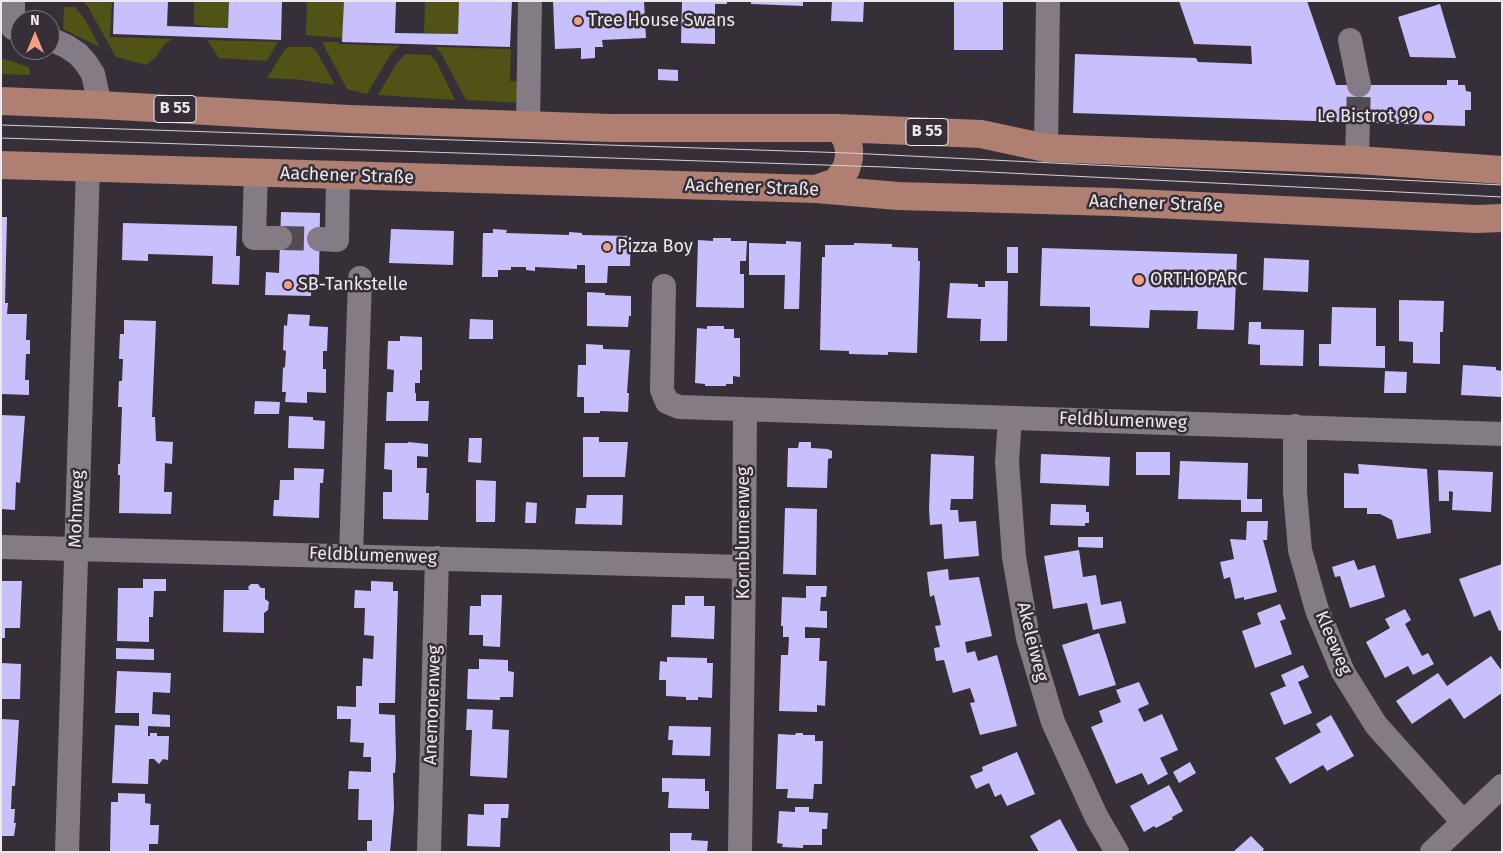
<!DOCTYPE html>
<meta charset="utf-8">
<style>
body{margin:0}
#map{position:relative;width:1503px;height:853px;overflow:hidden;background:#362f37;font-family:"Fira Sans",sans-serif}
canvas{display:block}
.frame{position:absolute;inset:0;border:2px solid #ede8ed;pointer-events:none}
.north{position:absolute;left:10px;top:10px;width:50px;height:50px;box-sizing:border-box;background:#362f37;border:1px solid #7f7980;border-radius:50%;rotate:0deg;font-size:14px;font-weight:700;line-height:20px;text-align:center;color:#ede8ed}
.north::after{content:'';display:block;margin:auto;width:18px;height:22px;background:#f49e87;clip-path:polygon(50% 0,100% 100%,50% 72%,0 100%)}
</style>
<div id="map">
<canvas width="1503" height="853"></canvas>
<div class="frame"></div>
<div class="north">N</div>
</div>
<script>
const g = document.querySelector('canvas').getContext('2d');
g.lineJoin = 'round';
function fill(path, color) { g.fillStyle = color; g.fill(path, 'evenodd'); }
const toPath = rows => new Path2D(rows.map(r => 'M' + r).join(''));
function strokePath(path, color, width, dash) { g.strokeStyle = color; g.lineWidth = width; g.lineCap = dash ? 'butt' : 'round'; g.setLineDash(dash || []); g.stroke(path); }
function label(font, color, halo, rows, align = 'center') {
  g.font = font + ' "Fira Sans",sans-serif'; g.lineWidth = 5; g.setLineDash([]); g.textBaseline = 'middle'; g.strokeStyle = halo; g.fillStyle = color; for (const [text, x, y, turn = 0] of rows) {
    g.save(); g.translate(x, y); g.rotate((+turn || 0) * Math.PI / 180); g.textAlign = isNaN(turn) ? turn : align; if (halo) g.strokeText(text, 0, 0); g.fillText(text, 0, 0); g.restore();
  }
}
fill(toPath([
 [83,1,112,1,110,37,172,39,164,45,155,58,146,65,116,57,88,7],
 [194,1,229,1,228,28,194,25],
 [307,1,344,1,343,38,306,35],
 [425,1,459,1,458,34,424,33],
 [64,7,75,7,84,18,100,47,63,29],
 [207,40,278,42,267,61,219,58],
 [322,42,339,42,339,44,400,46,394,50,389,57,367,94,347,89],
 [288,47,312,47,317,52,335,85,302,80,267,78,284,51],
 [435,47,511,49,510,81,522,82,521,103,466,100,441,53],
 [406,54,430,55,435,59,455,100,378,95,396,64],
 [1,58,29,67,30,75,1,74]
]), '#515215');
fill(toPath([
 [114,1,168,1,167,26,228,28,229,1,282,1,281,40,113,34],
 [344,1,396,1,395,33,458,34,459,1,512,1,510,47,342,42],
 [553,1,644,1,646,38,602,40,603,47,595,47,595,58,581,59,581,48,555,49],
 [682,1,727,1,727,4,715,4,715,44,681,43],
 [751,1,803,1,803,6,751,4],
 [832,1,864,1,863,22,831,21],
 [954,1,1003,1,1003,50,954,50],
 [1179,1,1307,1,1336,85,1447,85,1447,80,1458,80,1458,85,1465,85,1466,91,1471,92,1471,110,1465,110,1465,126,1073,113,1075,54,1196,58,1198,62,1252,64,1251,46,1194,44],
 [1440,4,1456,58,1410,57,1398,17],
 [658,69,678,70,678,81,658,80],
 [281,212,320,213,319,275,312,274,311,296,265,295,266,272,279,273],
 [1,217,7,217,5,303,8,303,7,314,27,314,26,340,30,340,30,354,26,354,25,380,29,380,29,395,1,394],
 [123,223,237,226,236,256,240,256,239,285,212,284,213,256,148,254,148,261,122,260],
 [391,229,454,231,453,265,389,263],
 [493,229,507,230,506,233,569,235,569,232,582,233,582,235,631,236,630,266,608,266,607,283,585,283,585,265,577,265,577,269,535,267,535,271,526,270,526,267,511,267,511,270,498,270,498,277,482,277,483,233,493,233],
 [713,238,731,238,731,241,747,241,746,261,740,261,740,274,744,274,744,308,696,307,698,240,713,241],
 [786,241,801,242,799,309,784,309,785,275,749,275,749,243,786,244],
 [854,243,892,244,892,247,918,248,918,261,920,261,917,353,888,352,888,355,849,354,849,351,820,350,822,257,825,257,825,245,854,245],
 [1007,247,1018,247,1018,273,1007,273],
 [1042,248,1237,254,1234,330,1197,329,1198,311,1150,310,1149,328,1090,326,1090,307,1040,306],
 [1264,258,1309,260,1308,292,1263,290],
 [985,281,1008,281,1007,341,980,341,981,319,947,318,950,283,978,284,978,287,985,287],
 [587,292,605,293,605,295,631,296,631,316,629,316,628,327,587,326],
 [1399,300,1444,301,1443,332,1440,332,1440,364,1413,363,1413,342,1399,341],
 [1332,307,1376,308,1376,346,1385,346,1385,368,1319,366,1319,344,1331,344],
 [288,314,310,315,309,326,328,327,327,351,323,351,323,369,326,369,326,393,307,392,307,403,285,402,286,392,282,392,283,368,285,367,286,351,283,350,284,325,287,326],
 [470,319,493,320,493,339,469,339],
 [124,320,156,321,152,417,155,417,156,441,173,442,172,464,165,463,164,492,172,492,171,514,119,513,120,475,118,475,118,464,120,464,122,407,118,407,119,381,122,381,123,359,119,359,120,334,124,334],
 [1249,322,1261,322,1261,329,1304,330,1303,366,1260,365,1260,345,1248,344],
 [707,326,724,326,724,329,734,329,734,338,740,338,740,377,733,376,733,384,726,384,726,386,705,386,705,384,695,383,697,328,707,329],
 [400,336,422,337,422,370,420,370,420,383,415,383,415,393,416,393,416,401,429,401,428,421,386,421,387,392,393,392,394,370,387,369,388,341,400,341],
 [586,344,603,345,603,349,630,350,627,393,629,393,628,412,600,411,600,413,584,413,584,397,577,397,578,365,586,365],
 [1463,365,1496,367,1496,370,1502,371,1502,397,1461,395],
 [1385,371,1407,372,1406,393,1384,393],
 [255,401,280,402,279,414,254,414],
 [1,415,25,416,20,483,16,482,15,510,1,509],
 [289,416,313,417,313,420,325,421,324,449,288,448],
 [583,437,599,437,599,442,628,442,625,477,583,477],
 [469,438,482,438,481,463,468,462],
 [408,442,428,444,428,457,417,456,417,468,427,468,426,493,429,493,428,520,383,519,383,492,392,492,392,470,384,469,385,443,408,443],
 [799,442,811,442,811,448,828,449,832,451,832,458,828,459,827,488,787,487,788,448,798,448],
 [1136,452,1170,452,1170,475,1136,475],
 [931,454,974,456,973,499,951,499,950,510,958,510,959,522,976,521,979,556,944,559,942,524,930,525,929,509],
 [1041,454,1110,457,1109,486,1040,483],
 [1180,461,1248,463,1247,499,1262,499,1262,512,1241,512,1241,500,1178,499],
 [1358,464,1427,469,1431,533,1397,539,1392,520,1380,514,1367,514,1367,508,1344,508,1344,473,1359,474],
 [294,468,324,469,323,483,320,483,319,518,273,516,274,500,279,500,280,480,294,480],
 [1438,470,1493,472,1491,512,1452,510,1453,492,1449,491,1449,501,1439,501],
 [476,480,496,481,495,522,476,522],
 [587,495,623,495,622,525,575,524,576,508,586,508],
 [526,502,537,503,536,523,525,523],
 [1051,504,1086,505,1086,512,1089,512,1089,523,1085,523,1085,526,1050,525],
 [785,508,817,509,816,575,783,574],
 [1247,521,1268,521,1267,540,1263,540,1277,592,1244,600,1244,597,1235,599,1230,577,1224,579,1220,562,1234,559,1230,539,1246,540],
 [1078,537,1103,537,1103,548,1078,547],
 [1079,550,1083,577,1096,575,1101,605,1121,601,1126,623,1093,630,1087,603,1053,609,1044,556],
 [1354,560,1358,570,1375,565,1385,597,1350,608,1340,576,1335,577,1332,567],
 [1502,564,1502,630,1499,631,1490,610,1474,617,1459,579],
 [948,569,949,580,979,577,992,636,965,642,967,653,975,651,978,661,997,655,1017,726,980,735,970,703,975,702,970,688,953,693,944,660,936,661,934,648,940,647,935,626,941,625,934,595,930,597,927,572],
 [143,579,166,579,166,591,154,591,153,617,149,617,149,642,117,641,118,588,143,588],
 [1,581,22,581,20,628,5,628,5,638,1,638],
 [371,581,393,582,393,591,398,591,395,703,379,703,379,714,395,715,396,758,395,773,393,773,394,808,390,852,367,852,367,841,372,841,372,820,358,820,359,789,348,789,349,771,371,772,371,757,363,757,364,743,350,742,351,719,337,719,337,706,356,707,356,686,362,686,363,658,373,659,374,636,364,635,365,608,354,608,355,590,371,591],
 [251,584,258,584,261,588,265,588,265,599,269,602,268,610,264,613,264,633,223,632,224,590,249,590,248,587],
 [806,586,827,586,826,597,821,597,820,611,827,611,827,628,805,627,805,638,820,638,819,661,827,661,825,706,817,705,817,712,779,711,781,655,788,655,789,637,783,637,783,626,781,626,782,597,806,598],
 [481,595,502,595,500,647,483,646,483,635,469,635,470,606,481,606],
 [685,596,704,596,704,606,715,606,714,639,671,637,672,605,685,605],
 [1280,604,1286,619,1280,621,1292,654,1255,668,1242,631,1261,624,1257,613],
 [1405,609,1411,620,1405,624,1422,656,1428,653,1434,664,1413,675,1408,666,1385,678,1366,642,1390,628,1385,619],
 [1099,633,1116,685,1079,696,1062,645],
 [116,648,154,649,154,660,116,659],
 [1491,656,1502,671,1502,693,1464,719,1450,698,1412,724,1396,701,1438,673,1447,686],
 [667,657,707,658,707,663,713,663,712,698,698,697,698,700,686,700,686,697,666,696,666,680,659,680,660,661,667,662],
 [479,659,508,660,508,671,514,672,513,697,500,697,500,700,467,699,468,669,479,669],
 [1,663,21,664,20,699,1,699],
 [1303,665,1309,677,1298,682,1312,713,1284,725,1270,693,1286,686,1281,675],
 [117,671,171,673,170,693,153,692,152,714,170,715,170,727,148,726,148,736,150,736,150,733,157,733,157,736,169,736,168,760,163,759,159,764,154,759,149,759,148,784,112,783,115,725,139,726,139,713,115,713],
 [1139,682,1149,704,1138,709,1144,722,1162,714,1178,750,1160,758,1168,774,1148,785,1142,773,1116,784,1091,727,1103,722,1099,711,1121,702,1116,690],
 [467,709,493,710,492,729,509,730,507,778,470,776,472,730,466,730],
 [1331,715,1354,756,1327,771,1323,765,1290,784,1275,758,1321,732,1316,724],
 [1,719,19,720,15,786,12,786,11,809,15,809,14,823,16,823,14,836,1,836],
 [669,726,711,727,710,756,672,755,673,740,668,740],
 [796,733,803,733,803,735,815,735,815,741,823,741,822,784,814,784,813,799,787,798,788,789,776,789,778,734,795,735],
 [1017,752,1035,794,1007,806,1001,794,995,797,989,783,976,789,970,776,983,771,982,767],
 [1190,762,1196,773,1179,783,1173,772],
 [662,778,705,779,705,791,709,791,709,809,668,808,669,792,662,792],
 [1169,785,1183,811,1172,817,1173,819,1156,828,1154,826,1144,832,1130,806],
 [118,793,145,794,145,803,151,804,150,825,159,825,158,844,149,844,149,852,110,852,111,802,118,802],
 [484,804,509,804,508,818,501,818,500,847,467,846,468,814,484,815],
 [795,807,809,807,809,812,828,813,827,829,822,829,822,845,803,845,803,848,782,847,783,844,777,843,779,811,795,812],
 [1060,819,1078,852,1039,852,1030,836],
 [670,833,692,833,691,840,708,841,707,852,670,852],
 [1251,836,1264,849,1262,852,1233,852]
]), '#c7c0fc');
strokePath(toPath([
 [1358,121,1359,85],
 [280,238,319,239]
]), '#514b52', 24, [24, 12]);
strokePath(toPath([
 [13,1,13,28],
 [50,39,66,46,78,54,86,63,93,74,100,105],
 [1350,40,1359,85],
 [528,124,530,1],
 [1046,148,1048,1],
 [1357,160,1358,121],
 [256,172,254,238,280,238],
 [319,239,337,240,338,175],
 [664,286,662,390,667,402,679,407,1502,434],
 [1010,418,1007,462,1014,557,1028,638,1053,722,1096,816,1117,852],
 [1295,426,1295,492,1300,550,1317,610,1343,672,1376,725,1463,822],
 [1,547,744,567],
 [351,555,360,278],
 [67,852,88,167],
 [429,852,437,558],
 [740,852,744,567,745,410],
 [1432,852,1502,786]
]), '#847b85', 24);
strokePath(toPath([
 [1,101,100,105,349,119,611,128,838,128,981,134,1046,148,1357,160,1502,170],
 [1,165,816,189,898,196,1113,202,1477,219,1502,218],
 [816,189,836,182,846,169,849,158,849,149,846,138,838,128]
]), '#af7f71', 28);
strokePath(toPath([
 [1,125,849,153,1502,185],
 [1,138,885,167,1502,197]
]), '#d5d0d5', 1);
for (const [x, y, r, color] of [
 [578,21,5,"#f49e87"],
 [1428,117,5,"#f49e87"],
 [607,247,5,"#f49e87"],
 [1139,280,6,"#f49e87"],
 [288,285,5,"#f49e87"]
]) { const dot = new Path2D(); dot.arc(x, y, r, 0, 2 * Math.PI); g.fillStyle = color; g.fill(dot); strokePath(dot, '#362f37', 2); }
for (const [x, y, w] of [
 [175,109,42],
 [927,132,42]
]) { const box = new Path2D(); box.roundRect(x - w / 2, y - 13.5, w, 27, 4); g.fillStyle = '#362f37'; g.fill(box); strokePath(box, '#ede8ed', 1); }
label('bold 16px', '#ede8ed', null, [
 ["B 55",175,109],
 ["B 55",927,132]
]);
label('18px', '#ede8ed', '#362f37', [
 ["Tree House Swans",588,21],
 ["Le Bistrot 99",1418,117,"right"],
 ["Pizza Boy",617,247],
 ["ORTHOPARC",1150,280],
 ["SB-Tankstelle",298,285]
], 'left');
label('18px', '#ede8ed', '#362f37', [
 ["Aachener Straße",347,176,2],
 ["Aachener Straße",752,188,2],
 ["Aachener Straße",1156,204,2],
 ["Feldblumenweg",1123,421,2],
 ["Mohnweg",77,509,-88],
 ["Kornblumenweg",744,533,-90],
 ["Feldblumenweg",373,556,2],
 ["Akeleiweg",1032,642,76],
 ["Kleeweg",1333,643,67],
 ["Anemonenweg",433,705,-88]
]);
</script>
